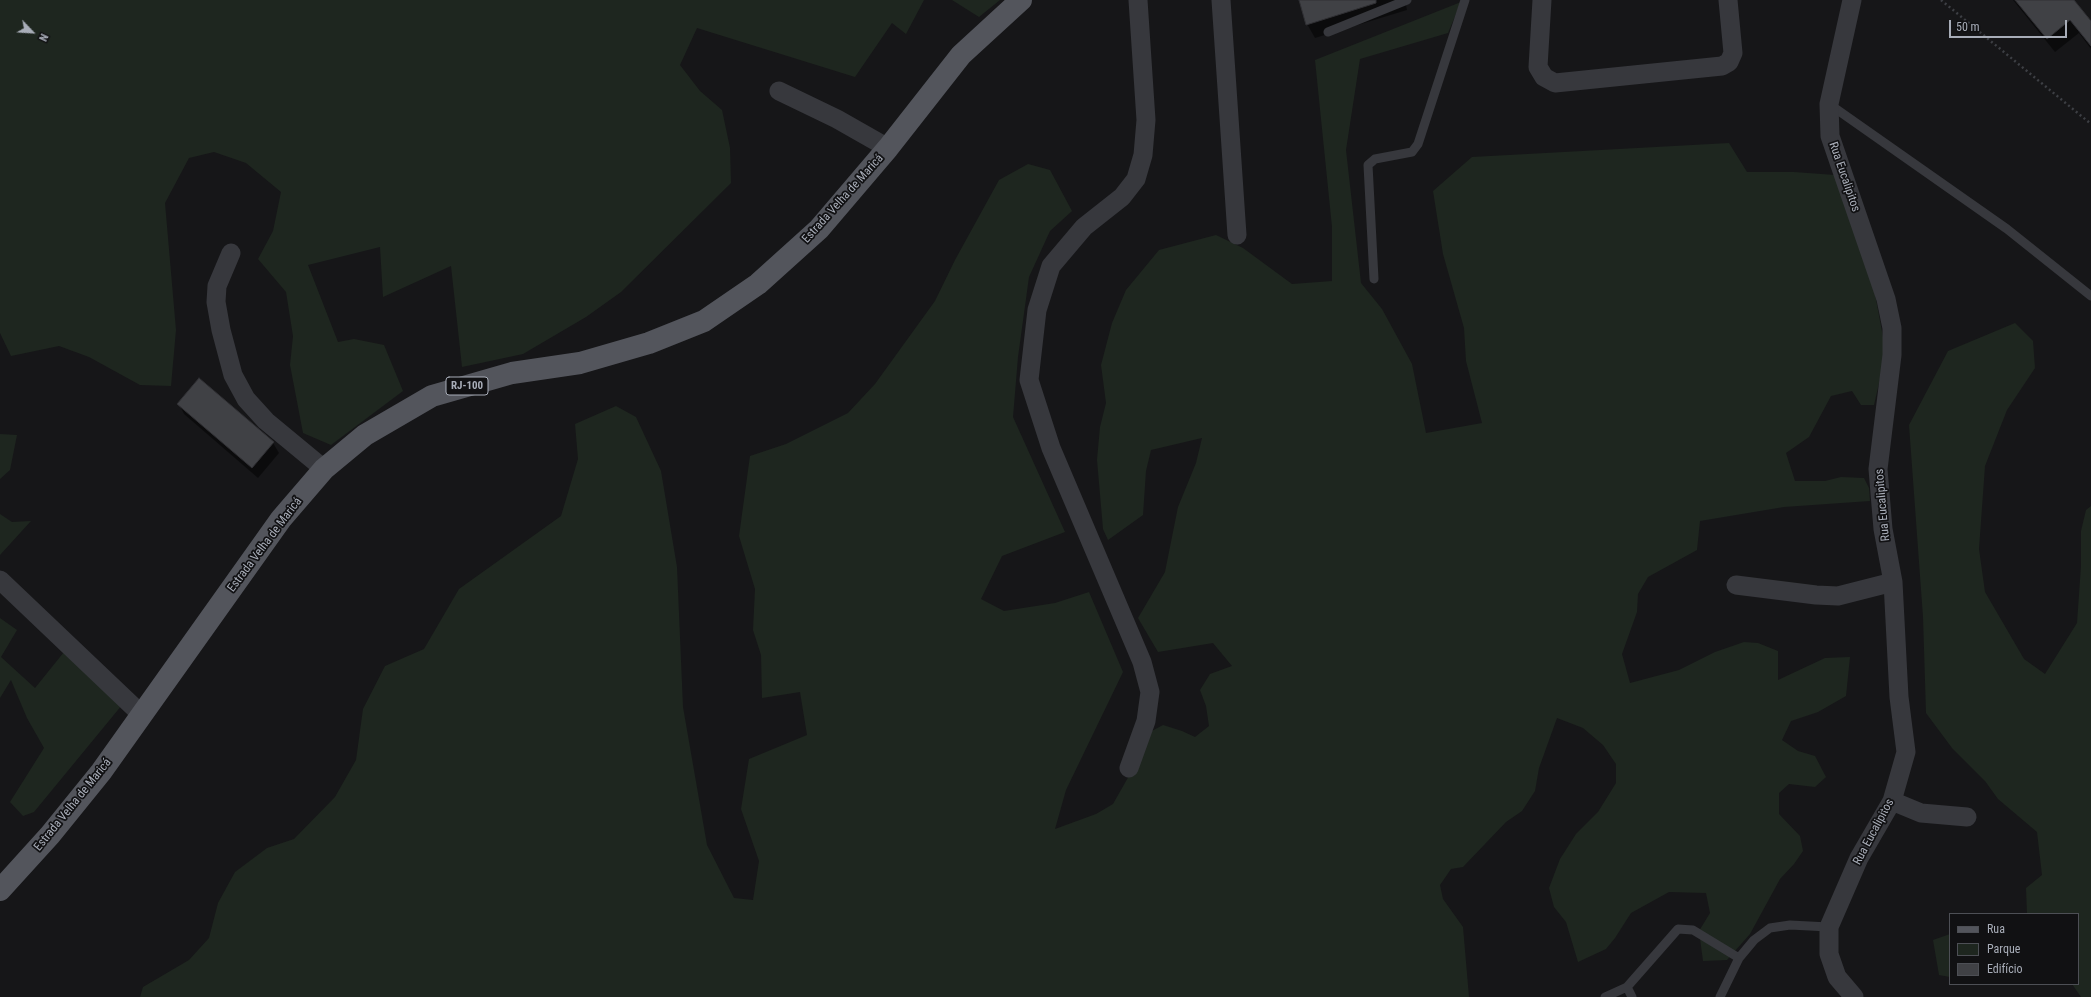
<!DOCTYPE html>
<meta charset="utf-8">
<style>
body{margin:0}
#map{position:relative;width:2091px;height:997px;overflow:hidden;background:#161618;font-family:"Roboto Condensed",sans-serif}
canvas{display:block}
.legend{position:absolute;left:1949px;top:913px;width:130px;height:72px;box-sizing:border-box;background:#111113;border:1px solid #4d4f55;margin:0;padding:5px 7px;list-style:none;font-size:12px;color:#a8adb8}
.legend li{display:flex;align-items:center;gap:8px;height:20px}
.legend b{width:20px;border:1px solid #4d4f55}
.north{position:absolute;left:12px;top:12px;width:40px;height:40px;-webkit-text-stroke:3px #111113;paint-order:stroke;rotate:115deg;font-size:11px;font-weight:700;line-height:16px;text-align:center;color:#a8adb8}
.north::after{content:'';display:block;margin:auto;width:14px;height:18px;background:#a8adb8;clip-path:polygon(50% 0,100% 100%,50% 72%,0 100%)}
.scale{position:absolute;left:1949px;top:20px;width:118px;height:18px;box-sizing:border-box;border:2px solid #a8adb8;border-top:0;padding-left:5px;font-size:12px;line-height:14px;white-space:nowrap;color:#a8adb8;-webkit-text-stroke:3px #111113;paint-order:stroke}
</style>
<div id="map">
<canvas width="2091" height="997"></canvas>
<ul class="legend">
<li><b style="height:5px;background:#53555c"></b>Rua</li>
<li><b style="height:11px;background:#1e261f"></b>Parque</li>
<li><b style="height:11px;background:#404145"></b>Edifício</li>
</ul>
<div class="north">N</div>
<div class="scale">50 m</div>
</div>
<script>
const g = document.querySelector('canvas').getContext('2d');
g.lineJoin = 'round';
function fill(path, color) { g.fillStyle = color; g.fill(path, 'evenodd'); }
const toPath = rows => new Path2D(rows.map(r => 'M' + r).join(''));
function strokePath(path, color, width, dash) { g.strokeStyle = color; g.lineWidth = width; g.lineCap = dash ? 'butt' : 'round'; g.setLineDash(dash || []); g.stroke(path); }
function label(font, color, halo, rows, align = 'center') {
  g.font = font + ' "Roboto Condensed",sans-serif'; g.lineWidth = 3.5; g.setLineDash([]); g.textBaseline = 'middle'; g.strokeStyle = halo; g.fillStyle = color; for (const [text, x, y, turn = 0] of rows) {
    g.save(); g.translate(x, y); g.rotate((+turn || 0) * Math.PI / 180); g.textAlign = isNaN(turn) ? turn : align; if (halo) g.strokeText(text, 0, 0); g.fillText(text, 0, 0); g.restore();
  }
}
fill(toPath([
 [0,0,924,0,906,34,892,23,855,77,697,28,680,65,700,91,722,110,730,148,731,183,621,292,586,317,523,354,462,367,451,266,383,297,380,247,308,265,338,342,354,339,384,345,403,391,331,445,303,433,290,365,293,336,286,292,258,259,273,231,281,192,246,163,214,152,189,158,165,203,176,330,171,386,140,385,89,357,59,346,11,356,0,333],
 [952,0,1000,0,979,17],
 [1461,2,1448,33,1360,59,1346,150,1361,283,1382,309,1412,364,1426,433,1482,423,1466,361,1464,328,1443,254,1433,191,1472,157,1729,143,1747,172,1794,172,1835,175,1875,294,1886,353,1874,405,1861,405,1852,391,1831,396,1809,437,1786,453,1795,481,1825,481,1841,477,1864,478,1869,488,1870,501,1784,507,1700,521,1697,550,1648,577,1638,594,1637,612,1622,654,1630,683,1679,670,1715,652,1744,642,1758,643,1778,651,1778,680,1825,658,1850,657,1846,696,1818,712,1791,721,1782,740,1798,751,1815,756,1826,777,1815,787,1789,784,1779,793,1779,814,1800,836,1803,851,1794,864,1780,879,1750,934,1727,960,1703,961,1699,931,1710,913,1706,893,1669,892,1631,913,1615,938,1606,949,1578,962,1566,922,1554,907,1549,888,1560,859,1576,834,1598,812,1616,783,1616,764,1603,745,1583,728,1557,718,1539,768,1535,791,1522,811,1506,822,1463,867,1451,869,1440,885,1443,899,1463,927,1469,997,140,997,143,987,189,960,209,938,218,903,235,872,267,848,294,839,335,797,356,760,363,709,385,666,424,649,459,589,561,516,578,459,575,424,616,406,636,417,661,471,677,567,683,707,707,845,734,898,753,900,759,861,741,809,749,759,807,735,800,692,762,698,761,655,753,630,755,589,739,536,750,456,786,444,848,413,875,384,935,301,955,260,999,180,1028,164,1050,170,1072,211,1050,231,1029,277,1018,357,1013,417,1065,532,1002,556,981,599,1004,611,1055,603,1089,592,1123,672,1066,790,1055,829,1096,814,1113,804,1130,774,1148,733,1163,725,1182,731,1195,737,1209,726,1206,706,1200,690,1210,674,1232,666,1213,643,1158,652,1138,618,1165,572,1178,507,1196,463,1202,438,1151,450,1146,471,1143,515,1108,540,1103,529,1097,460,1100,427,1106,403,1101,365,1112,323,1126,290,1159,250,1216,235,1243,248,1292,284,1332,281,1332,227,1315,60],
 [2015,323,2033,341,2035,368,2007,410,1985,466,1979,549,1985,592,2024,659,2045,674,2077,623,2081,566,2081,531,2086,510,2091,506,2091,997,2081,997,2072,984,2078,984,2078,914,2027,914,2026,888,2042,875,2037,832,1998,799,1985,781,1952,748,1926,713,1923,617,1909,425,1948,351],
 [0,434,17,435,10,470,0,479],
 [0,514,12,522,31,521,0,555],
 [0,618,17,630,1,657,35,688,64,652,122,705,34,812,23,816,10,802,44,748,27,718,11,680,0,698],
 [1950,934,1950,977,1939,975,1933,940]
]), '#1e261f');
fill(toPath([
 [1300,0,1405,0,1407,10,1315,38,1307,24],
 [2013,0,2073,0,2091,23,2091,49,2079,33,2055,52],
 [199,379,273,443,279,453,258,478,184,414,179,404]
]), '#0007');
const building = toPath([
 [1299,0,1376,0,1376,3,1306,25,1299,0],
 [2015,0,2074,0,2091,21,2091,46,2070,20,2047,39,2015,0],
 [199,378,274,442,252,468,177,404,199,378]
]);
fill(building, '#404145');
strokePath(building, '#303034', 1);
strokePath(toPath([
 [1941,0,2091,124]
]), '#3d3f44', 2.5, [2, 3]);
strokePath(toPath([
 [1328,32,1407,0],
 [1829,104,2007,229,2091,296],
 [1374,279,1368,165,1375,159,1412,152,1418,144,1465,0],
 [1627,987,1632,997],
 [1605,997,1627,987,1678,929,1693,930,1739,958],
 [1720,997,1739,958,1754,940,1770,928,1790,925,1829,927]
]), '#37383d', 9);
strokePath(toPath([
 [1221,0,1237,235],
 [1542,0,1538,67,1544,77,1555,83,1722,66,1729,62,1733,53,1728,0],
 [1852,0,1829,104,1830,136,1886,299,1892,328,1892,355,1878,469,1883,529,1893,582,1899,697,1906,752,1892,801,1859,858,1829,927,1829,954,1837,977,1854,997],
 [779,91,837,119,888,148],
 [231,253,217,286,216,302,221,330,233,375,246,399,266,421,324,469],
 [0,580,142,715],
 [1736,585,1816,595,1838,596,1893,582],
 [1129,768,1146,721,1150,692,1142,662,1051,448,1029,380,1037,310,1051,266,1084,227,1122,197,1136,179,1143,155,1146,120,1138,0],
 [1892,801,1921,813,1967,817]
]), '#37383d', 19);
strokePath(toPath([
 [0,890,50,835,101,772,281,519,324,469,365,435,432,396,512,373,580,363,649,343,704,321,758,284,819,229,888,148,961,55,1021,0]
]), '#53555c', 22);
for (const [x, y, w] of [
 [467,386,42]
]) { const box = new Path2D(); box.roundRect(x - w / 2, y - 9, w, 18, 3); g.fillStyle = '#111113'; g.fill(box); strokePath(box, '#a8adb8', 1); }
label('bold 11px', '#a8adb8', null, [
 ["RJ-100",467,386]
]);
label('12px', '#a8adb8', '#111113', [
 ["Rua Eucalipitos",1844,177,71],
 ["Estrada Velha de Maricá",843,199,-48],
 ["Rua Eucalipitos",1883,505,-95],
 ["Estrada Velha de Maricá",265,545,-53],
 ["Estrada Velha de Maricá",73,805,-51],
 ["Rua Eucalipitos",1874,832,-62]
]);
</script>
